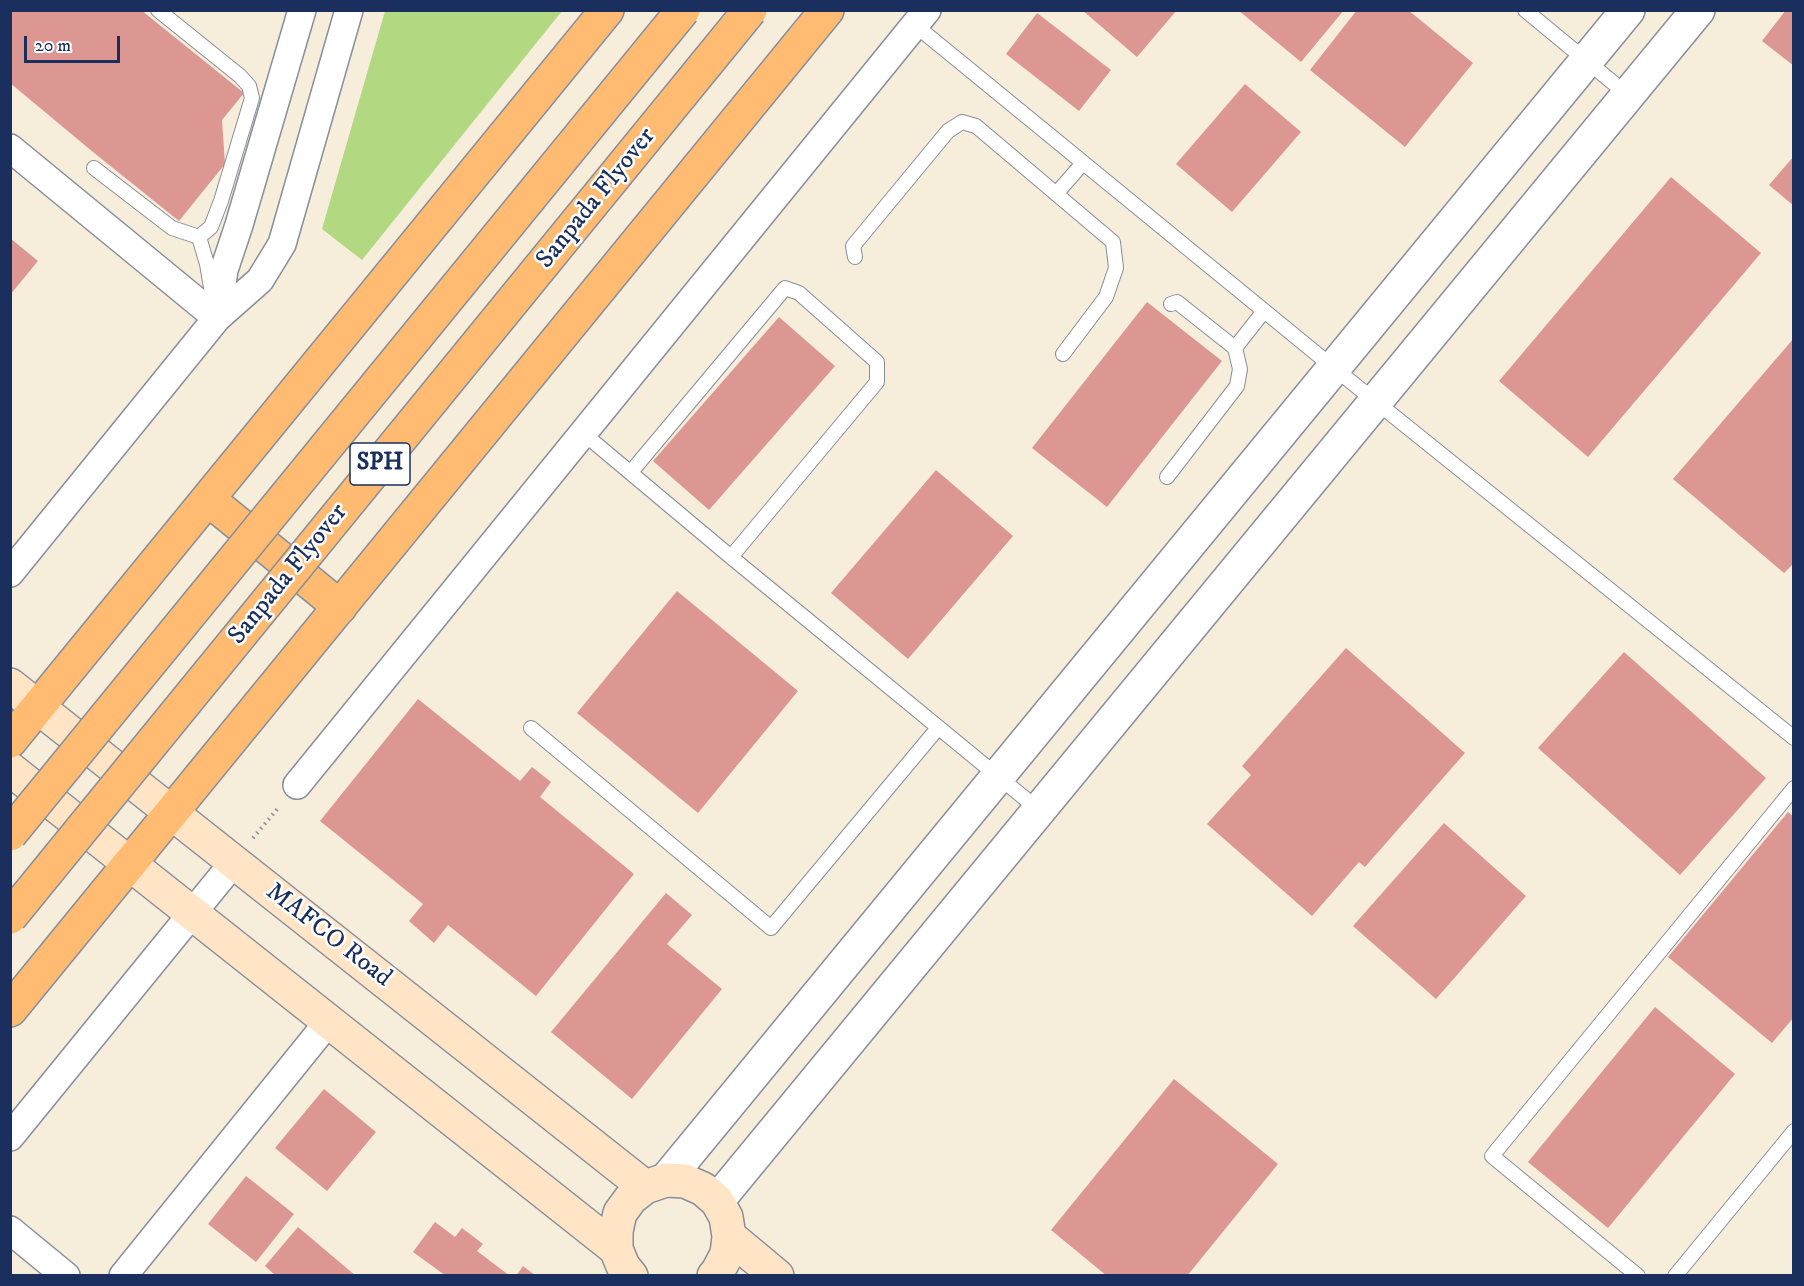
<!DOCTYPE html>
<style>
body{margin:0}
#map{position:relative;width:1804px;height:1286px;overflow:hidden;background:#f6edda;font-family:"IM FELL DW Pica",serif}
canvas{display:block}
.frame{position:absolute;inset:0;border:12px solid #1b2f5e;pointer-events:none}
.scale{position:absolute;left:24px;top:36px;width:96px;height:27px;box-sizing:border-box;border:3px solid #1b2f5e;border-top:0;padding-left:8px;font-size:18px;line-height:21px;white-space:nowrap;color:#1b2f5e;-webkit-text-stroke:4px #fff;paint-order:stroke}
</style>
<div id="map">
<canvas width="1804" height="1286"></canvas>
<div class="frame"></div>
<div class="scale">20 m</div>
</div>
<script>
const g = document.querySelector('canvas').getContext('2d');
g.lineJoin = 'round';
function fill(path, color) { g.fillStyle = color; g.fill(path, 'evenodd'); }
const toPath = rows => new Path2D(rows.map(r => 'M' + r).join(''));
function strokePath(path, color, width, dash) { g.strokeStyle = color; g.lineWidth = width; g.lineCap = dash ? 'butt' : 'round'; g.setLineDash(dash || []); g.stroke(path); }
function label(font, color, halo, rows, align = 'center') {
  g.font = font + ' "IM FELL DW Pica",serif'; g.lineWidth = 5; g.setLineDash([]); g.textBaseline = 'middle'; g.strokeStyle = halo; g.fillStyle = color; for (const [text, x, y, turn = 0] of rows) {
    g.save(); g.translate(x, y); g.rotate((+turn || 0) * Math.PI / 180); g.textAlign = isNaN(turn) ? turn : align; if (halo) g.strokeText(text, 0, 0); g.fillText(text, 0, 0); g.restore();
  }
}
fill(toPath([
 [385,11,562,11,362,260,322,229]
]), '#b3d882');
fill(toPath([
 [10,10,141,10,244,93,222,120,225,164,179,221,93,152,10,83],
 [1082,10,1177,10,1137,57],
 [1238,10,1344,10,1301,62],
 [1357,10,1408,10,1473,63,1405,147,1310,70],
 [1786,10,1794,10,1794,66,1762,41],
 [1037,13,1111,70,1079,111,1006,54],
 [1245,84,1301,132,1232,212,1176,164],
 [1794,156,1794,206,1769,185],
 [1671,177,1761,253,1588,457,1499,381],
 [10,238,38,261,10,295],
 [1147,302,1222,361,1107,507,1032,448],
 [779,317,835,366,709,510,653,461],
 [1794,338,1794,563,1784,573,1673,479],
 [936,470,1013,536,908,659,831,593],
 [677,591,798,691,698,813,577,713],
 [1346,648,1465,753,1365,867,1359,862,1312,916,1207,824,1251,775,1242,766],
 [1624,652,1766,778,1680,875,1538,748],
 [418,699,520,781,532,767,551,782,540,797,634,874,536,996,448,925,434,943,409,921,423,904,320,821],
 [1788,812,1794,817,1794,1017,1772,1043,1668,957],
 [1444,823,1526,896,1436,999,1353,926],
 [666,893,692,915,667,944,722,989,632,1099,551,1032],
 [1655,1007,1735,1074,1608,1228,1528,1162],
 [1174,1079,1278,1164,1187,1276,1107,1276,1051,1230],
 [324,1089,376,1132,327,1191,275,1148],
 [246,1176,294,1214,256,1262,208,1224],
 [435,1222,455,1237,462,1228,483,1244,477,1251,510,1276,446,1276,413,1252],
 [298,1227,356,1276,276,1276,265,1266],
 [523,1266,536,1276,516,1276]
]), '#dd9793');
const service = toPath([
 [1525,10,1628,95],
 [915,25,1334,368,1794,738],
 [94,168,172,228,199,237,211,227,221,201,252,98,249,86,240,76,158,10],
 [1056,194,1083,163],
 [199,237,207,264,212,293],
 [855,257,853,246,948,131,962,122,976,126,1113,242,1116,268,1106,297,1063,354],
 [1171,304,1177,302,1235,348],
 [583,433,731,557,1039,810],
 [631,472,785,288,799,293,877,362,877,382,731,557],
 [1167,477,1237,386,1240,369,1235,348,1264,311],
 [531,728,771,928,938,728],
 [1638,1276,1492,1156,1794,788],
 [1675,1276,1794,1131]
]);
const minor = toPath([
 [10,148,217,318],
 [217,318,224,270,239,225,302,10],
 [10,573,217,318,260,280,282,244,349,10],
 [297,785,927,10],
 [10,1137,234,862],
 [10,1230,66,1276],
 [123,1276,329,1021]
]);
const tertiary = toPath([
 [666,1180,1628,10],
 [717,1201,1698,10]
]);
const secondary = toPath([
 [10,685,645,1187],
 [10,769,616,1249],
 [729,1236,777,1276],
 [631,1276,623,1266,616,1249,616,1231,620,1213,631,1198,645,1187,666,1180,685,1181,703,1189,717,1201,726,1217,729,1236,727,1254,718,1271,714,1276]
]);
const motorway = toPath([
 [208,499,340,607],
 [10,741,607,10],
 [10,1010,827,10]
]);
strokePath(service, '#888e9c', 16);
strokePath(minor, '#888e9c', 30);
strokePath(tertiary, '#888e9c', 36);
strokePath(secondary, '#888e9c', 36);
strokePath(motorway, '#888e9c', 36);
strokePath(toPath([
 [253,838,279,807]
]), '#888e9c', 4, [1.5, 4.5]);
strokePath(service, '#fff', 14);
strokePath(minor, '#fff', 27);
strokePath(tertiary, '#fff', 33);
strokePath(secondary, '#ffe4c6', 33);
strokePath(motorway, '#ffbb71', 33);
const motorwayBridge = toPath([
 [10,834,683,10],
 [10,917,750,10]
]);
strokePath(motorwayBridge, '#888e9c', 36, []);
strokePath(motorwayBridge, '#ffbb71', 33);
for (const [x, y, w] of [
 [380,464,60]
]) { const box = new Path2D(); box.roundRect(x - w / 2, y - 21, w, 42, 4.5); g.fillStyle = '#fff'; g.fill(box); strokePath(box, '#1b2f5e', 1.5); }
label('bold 24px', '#1b2f5e', null, [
 ["SPH",380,464]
]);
label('26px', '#1b2f5e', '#fff', [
 ["Sanpada Flyover",597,199,-51],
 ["Sanpada Flyover",289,575,-51],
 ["MAFCO Road",328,936,38]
]);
</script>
